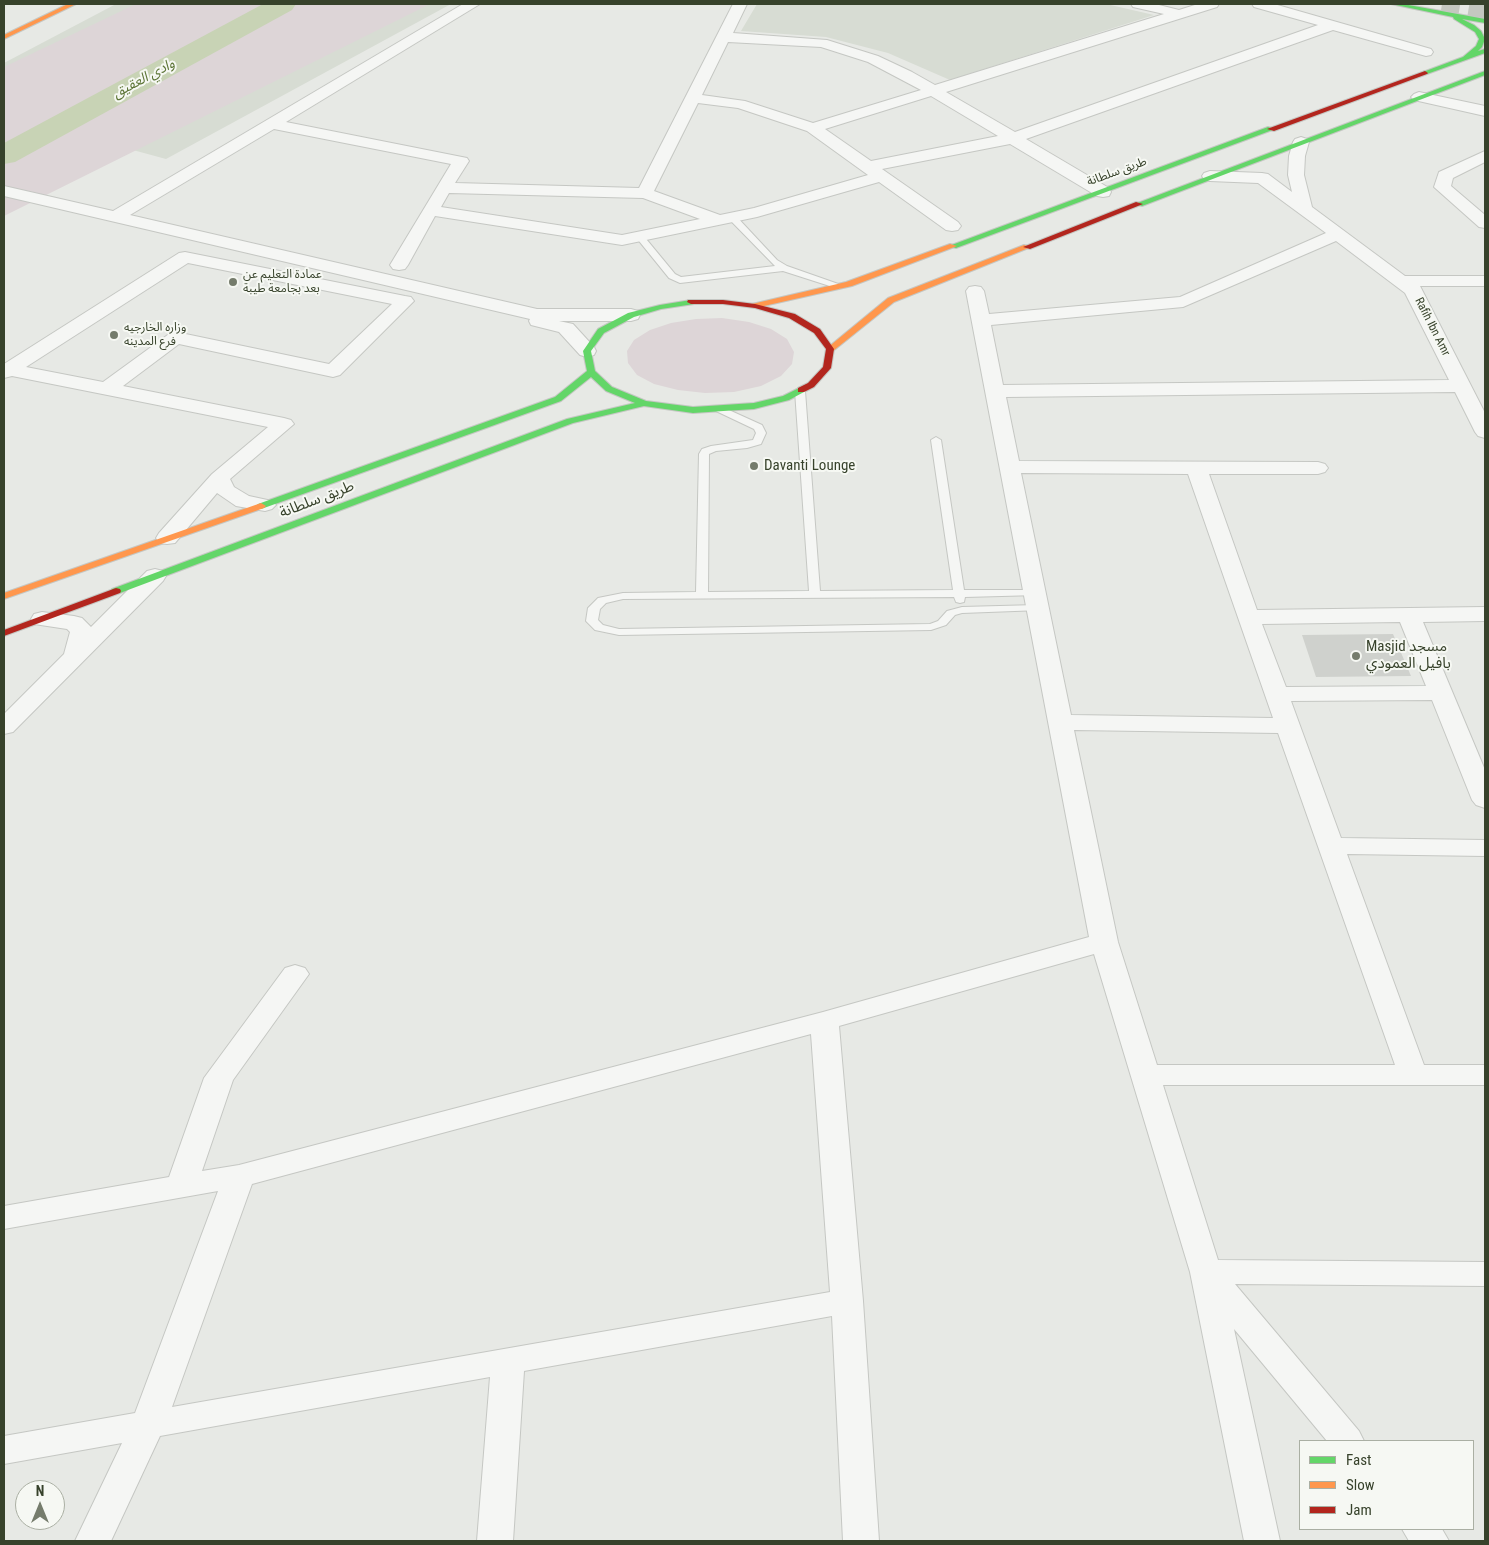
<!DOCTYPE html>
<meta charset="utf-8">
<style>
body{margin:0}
#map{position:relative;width:1489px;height:1545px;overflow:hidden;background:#e7e9e5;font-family:"Roboto Condensed",sans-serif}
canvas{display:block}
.frame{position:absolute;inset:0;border:5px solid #37422b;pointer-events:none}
.legend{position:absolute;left:1299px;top:1440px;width:175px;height:90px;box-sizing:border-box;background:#f6f8f3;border:1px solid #aaafa3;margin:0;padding:6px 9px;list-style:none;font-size:15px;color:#37422b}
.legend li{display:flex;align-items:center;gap:10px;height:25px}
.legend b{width:25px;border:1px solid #aaafa3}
.north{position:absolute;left:15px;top:1480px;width:50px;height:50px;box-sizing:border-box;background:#f6f8f3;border:1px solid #aaafa3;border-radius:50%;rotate:0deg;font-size:14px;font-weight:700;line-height:20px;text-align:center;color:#37422b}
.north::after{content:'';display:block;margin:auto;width:18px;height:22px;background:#757c6c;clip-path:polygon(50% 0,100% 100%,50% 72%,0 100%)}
</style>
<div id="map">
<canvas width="1489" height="1545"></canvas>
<div class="frame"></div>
<ul class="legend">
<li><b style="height:6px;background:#63d668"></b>Fast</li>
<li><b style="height:6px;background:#ff974d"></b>Slow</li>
<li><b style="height:6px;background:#b3261e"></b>Jam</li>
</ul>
<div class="north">N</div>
</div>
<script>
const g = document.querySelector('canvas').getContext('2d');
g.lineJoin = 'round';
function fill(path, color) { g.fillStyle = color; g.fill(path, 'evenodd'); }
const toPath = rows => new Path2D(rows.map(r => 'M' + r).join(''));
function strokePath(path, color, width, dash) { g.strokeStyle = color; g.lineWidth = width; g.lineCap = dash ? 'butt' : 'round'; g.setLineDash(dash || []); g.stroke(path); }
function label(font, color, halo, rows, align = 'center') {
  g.font = font + ' "Roboto Condensed","Noto Sans Arabic",sans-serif'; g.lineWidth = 4; g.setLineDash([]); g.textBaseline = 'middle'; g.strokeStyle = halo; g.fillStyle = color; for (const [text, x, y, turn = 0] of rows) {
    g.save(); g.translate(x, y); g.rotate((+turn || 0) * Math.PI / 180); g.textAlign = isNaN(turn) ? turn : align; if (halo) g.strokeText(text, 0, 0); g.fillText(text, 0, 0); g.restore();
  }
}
fill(toPath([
 [116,4,451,4,166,159,4,115,4,63],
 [757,4,1106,4,1154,15,950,80,888,53,826,37,741,31]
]), '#d7dcd3');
fill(toPath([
 [136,4,430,4,4,216,4,67],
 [722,318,749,322,771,329,787,339,794,352,792,364,781,376,761,386,734,392,705,393,678,390,654,384,637,375,628,363,627,351,634,340,650,330,671,323,696,319]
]), '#ddd5d7');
fill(toPath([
 [263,4,296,4,292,10,15,162,4,164,4,143,263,4]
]), '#c8d3b5');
fill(toPath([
 [1393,634,1411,676,1316,677,1302,635]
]), '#cfd1cd');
strokePath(toPath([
 [1442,4,1485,11]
]), '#c4c8c0', 18, [18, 9]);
const lane = toPath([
 [732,214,735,215,777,260,787,266,844,286,839,289,836,288,783,271,680,283,669,278,635,236,642,234,675,274,681,277,775,266,729,219,729,215,732,214],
 [800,388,805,391,820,591,953,590,931,440,936,437,941,440,964,590,1034,590,1040,593,1038,595,965,597,964,602,960,603,956,602,954,597,623,599,606,603,600,609,598,620,603,625,619,629,930,624,938,621,947,611,962,607,1037,605,1043,608,1041,610,962,613,955,615,946,625,931,630,619,635,595,630,586,621,588,608,598,598,623,593,696,592,699,454,702,449,711,446,753,440,756,433,754,429,716,411,716,407,720,406,762,425,766,433,761,444,747,448,716,451,709,454,708,592,809,591,795,391,800,388]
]);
const street = toPath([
 [463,4,480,4,286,122,467,158,469,161,455,183,639,188,733,4,747,4,733,33,827,40,878,56,912,72,935,85,1164,14,1133,7,1131,4,1155,4,1179,10,1198,4,1219,4,1217,7,946,92,1015,132,1318,25,1254,7,1252,4,1274,4,1431,49,1433,52,1431,55,1426,56,1333,30,1026,139,1109,188,1111,192,1109,196,1103,197,1097,196,1010,144,882,169,958,222,961,226,958,230,952,231,946,230,879,182,757,217,622,245,435,216,408,265,405,269,399,270,393,269,390,265,451,164,274,129,130,215,537,309,631,309,638,311,640,315,638,319,631,321,559,321,573,324,594,347,596,351,594,355,587,357,580,355,559,332,531,325,529,321,530,319,4,196,4,186,113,211,463,4],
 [728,42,821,47,868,62,921,90,813,123,745,101,702,95,728,42],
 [931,96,998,136,871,161,825,129,931,96],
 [698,103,738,108,807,131,868,175,754,208,720,215,654,191,698,103],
 [449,193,643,198,700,219,622,235,441,207,449,193],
 [1419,92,1485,106,1485,116,1414,100,1411,97,1414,94,1419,92],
 [1301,137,1307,139,1309,142,1305,156,1304,175,1312,207,1405,276,1485,276,1485,286,1420,286,1485,413,1485,438,1478,436,1475,432,1455,392,1006,397,1019,461,1318,462,1325,464,1328,468,1325,472,1318,474,1209,474,1257,610,1485,607,1485,621,1423,622,1485,770,1485,808,1476,805,1472,800,1432,700,1291,701,1341,838,1485,840,1485,856,1347,854,1424,1065,1485,1065,1485,1085,1163,1085,1218,1260,1485,1262,1485,1286,1235,1284,1359,1431,1364,1441,1327,1441,1234,1329,1280,1541,1244,1541,1190,1272,1094,954,839,1026,863,1301,879,1541,843,1541,832,1316,524,1371,513,1541,477,1541,490,1377,160,1436,111,1541,75,1541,122,1443,4,1464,4,1436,135,1413,218,1191,4,1229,4,1206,169,1177,204,1078,285,968,295,965,305,968,309,974,233,1080,202,1171,239,1165,823,1012,1089,937,966,291,969,287,975,286,981,287,984,291,989,314,1180,297,1326,233,1258,183,1210,181,1204,179,1202,176,1204,173,1210,171,1262,173,1268,174,1292,192,1288,175,1289,156,1293,142,1295,139,1301,137],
 [1336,241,1405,293,1449,380,1003,385,991,325,1183,307,1336,241],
 [1021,473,1188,474,1273,718,1071,715,1021,473],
 [1400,622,1426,686,1286,687,1262,624,1400,622],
 [1074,730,1278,733,1395,1065,1157,1065,1118,942,1074,730],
 [811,1034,830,1292,172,1407,252,1184,811,1034],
 [1485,151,1485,162,1453,178,1451,186,1485,215,1485,228,1479,227,1434,187,1439,172,1485,151],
 [185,252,405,296,411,297,414,301,340,375,333,377,179,344,123,386,284,418,291,420,294,424,230,479,234,487,249,496,272,501,276,505,272,509,265,511,236,506,217,493,175,543,167,544,159,543,156,538,159,533,212,474,268,427,12,376,4,378,4,364,179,253,185,252],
 [188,263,392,304,329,364,176,332,169,334,103,382,26,367,188,263],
 [155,569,163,571,166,576,163,581,13,732,4,734,4,714,64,654,70,632,67,629,34,624,31,619,34,614,42,612,74,616,82,618,91,627,147,571,155,569],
 [1402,1529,1442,1529,1449,1541,1409,1541,1402,1529]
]);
const fast = toPath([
 [1391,4,1403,4,1485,19,1485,23,1462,19,1474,25,1481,31,1485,39,1482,47,1478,51,1485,49,1485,53,1427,74,1423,74,1423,72,1463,57,1476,46,1479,39,1475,32,1454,19,1453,17,1391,4],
 [1485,71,1485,75,1142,206,1135,204,1485,71],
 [1268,127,1275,129,956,248,949,246,1268,127],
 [691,300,695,302,694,304,661,309,634,317,604,333,591,351,595,371,612,387,646,401,693,407,754,403,783,396,801,387,805,390,804,392,789,400,754,409,693,413,644,406,573,423,120,593,112,593,111,591,112,589,567,419,635,403,606,391,591,377,561,401,264,508,261,509,256,506,258,504,555,397,587,371,583,351,598,329,628,313,660,305,691,300]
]);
const slow = toPath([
 [68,4,76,4,4,39,4,35,68,4],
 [950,244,957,246,852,286,755,308,751,306,752,304,846,282,950,244],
 [1024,245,1031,247,894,302,833,351,830,352,826,349,888,298,1024,245],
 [261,503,266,506,264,508,4,599,4,593,261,503]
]);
const jam = toPath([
 [1425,71,1428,73,1427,74,1274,131,1267,129,1425,71],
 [1136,202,1143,204,1030,249,1023,247,1136,202],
 [688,300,723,300,755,304,795,314,820,329,834,349,831,368,814,387,804,392,798,392,798,388,808,383,823,367,826,349,814,333,789,318,755,308,723,304,691,304,687,302,688,300],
 [116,588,120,589,121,591,120,593,4,636,4,630,116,588]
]);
strokePath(lane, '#c5c7c3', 2);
strokePath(street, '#c5c7c3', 2);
strokePath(fast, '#c5c7c3', 2);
strokePath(slow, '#c5c7c3', 2);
strokePath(jam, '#c5c7c3', 2);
fill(lane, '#f5f6f4');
fill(street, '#f5f6f4');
fill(fast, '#63d668');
fill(slow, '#ff974d');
fill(jam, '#b3261e');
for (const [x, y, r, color] of [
 [233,282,5,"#757c6c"],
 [114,335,5,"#757c6c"],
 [754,466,5,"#757c6c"],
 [1356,656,5,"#757c6c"]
]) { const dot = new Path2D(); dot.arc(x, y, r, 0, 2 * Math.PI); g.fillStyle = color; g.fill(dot); strokePath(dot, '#f6f8f3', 2); }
label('12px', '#37422b', '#f6f8f3', [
 ["طريق سلطانة",1117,172,-20],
 ["Rafih Ibn Amr",1432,327,63]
]);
label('12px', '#37422b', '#f6f8f3', [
 ["عمادة التعليم عن",243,275],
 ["بعد بجامعة طيبة",243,289],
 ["وزاره الخارجيه",124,328],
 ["فرع المدينه",124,342]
], 'left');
label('italic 14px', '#5d7537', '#f6f8f3', [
 ["وادي العقيق",144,79,-28]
]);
label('15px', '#37422b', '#f6f8f3', [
 ["Davanti Lounge",764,466],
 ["Masjid مسجد",1366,647],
 ["بافيل العمودي",1366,664]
], 'left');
label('15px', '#37422b', '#f6f8f3', [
 ["طريق سلطانة",317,500,-21]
]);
</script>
